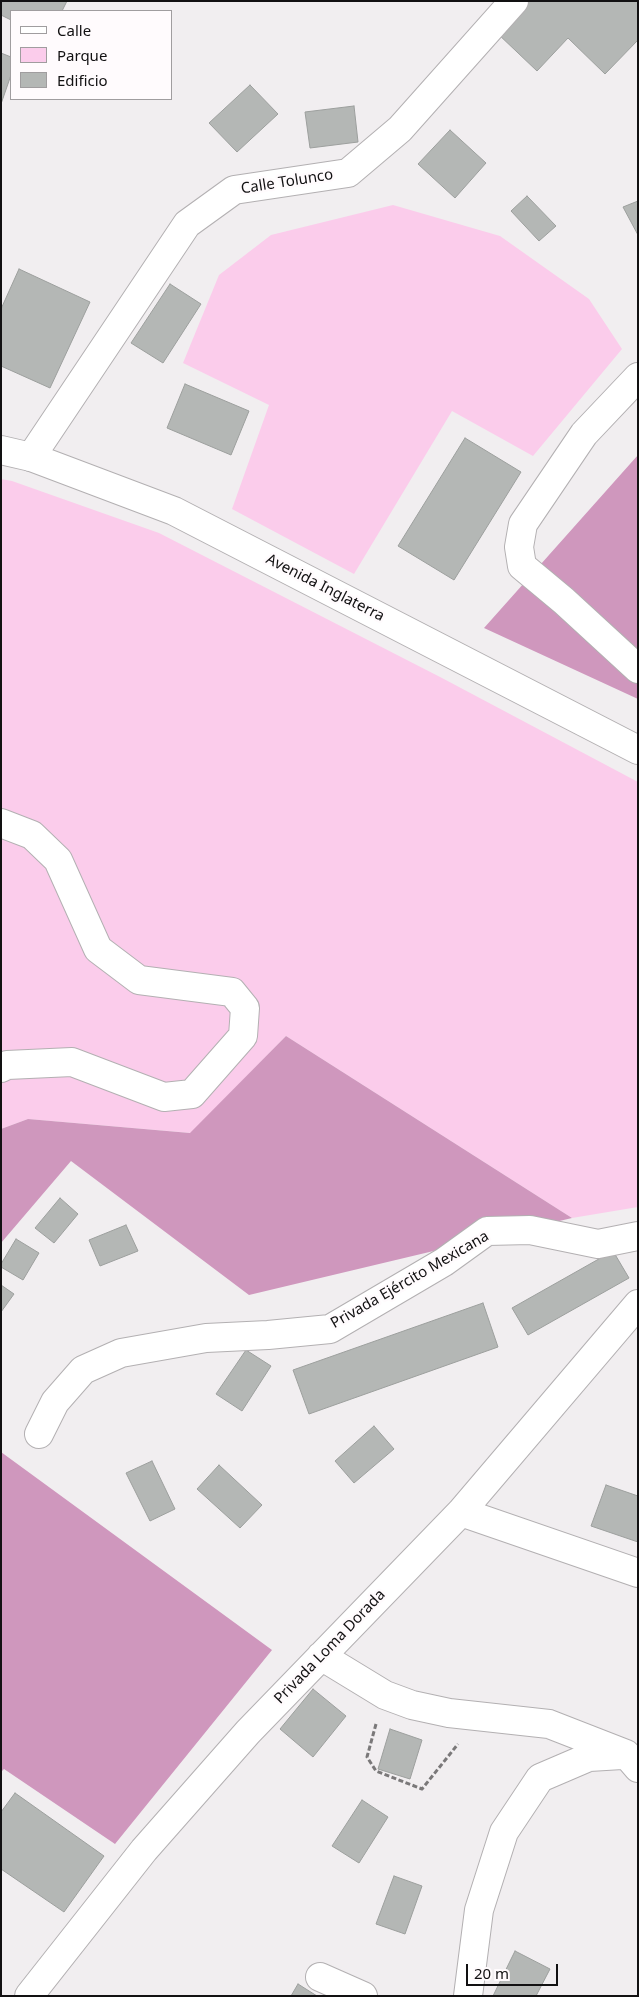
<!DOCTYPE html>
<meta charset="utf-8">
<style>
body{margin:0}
#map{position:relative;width:639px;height:1997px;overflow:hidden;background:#f1eef0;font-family:"Noto Sans",sans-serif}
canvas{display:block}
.frame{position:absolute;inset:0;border:2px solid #121112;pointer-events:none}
.legend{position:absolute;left:10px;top:10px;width:162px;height:90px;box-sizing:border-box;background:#fffbfd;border:1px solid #a09d9f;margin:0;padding:6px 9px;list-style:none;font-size:15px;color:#121112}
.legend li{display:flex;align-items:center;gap:10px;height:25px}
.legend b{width:25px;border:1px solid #a09d9f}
.scale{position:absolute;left:466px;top:1964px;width:92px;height:22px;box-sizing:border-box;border:2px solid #121112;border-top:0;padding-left:6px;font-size:15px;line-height:18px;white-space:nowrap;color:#121112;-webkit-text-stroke:4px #fffbfd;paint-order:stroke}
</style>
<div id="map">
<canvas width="639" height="1997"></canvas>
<div class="frame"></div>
<ul class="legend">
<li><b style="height:6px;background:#fff"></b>Calle</li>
<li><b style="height:14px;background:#fbcceb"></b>Parque</li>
<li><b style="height:14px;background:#b4b7b5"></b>Edificio</li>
</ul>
<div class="scale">20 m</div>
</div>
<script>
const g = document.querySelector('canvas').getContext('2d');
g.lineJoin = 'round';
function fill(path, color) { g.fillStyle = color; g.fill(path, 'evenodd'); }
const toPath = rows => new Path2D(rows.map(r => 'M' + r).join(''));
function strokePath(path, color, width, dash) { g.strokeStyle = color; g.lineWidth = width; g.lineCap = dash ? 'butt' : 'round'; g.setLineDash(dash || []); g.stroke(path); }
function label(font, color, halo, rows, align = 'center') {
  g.font = font + ' "Noto Sans",sans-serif'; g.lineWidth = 5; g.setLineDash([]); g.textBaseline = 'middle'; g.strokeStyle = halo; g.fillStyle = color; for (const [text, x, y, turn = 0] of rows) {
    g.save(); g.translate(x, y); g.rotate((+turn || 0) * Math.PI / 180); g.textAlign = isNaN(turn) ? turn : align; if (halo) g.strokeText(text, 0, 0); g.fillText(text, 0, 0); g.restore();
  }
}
fill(toPath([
 [393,205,500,236,589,299,622,349,533,456,452,411,354,574,232,509,269,405,183,363,219,275,271,235],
 [1,479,12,481,159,533,442,678,638,782,638,1207,572,1218,286,1036,191,1133,28,1119,1,1129]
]), '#fbcceb');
fill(toPath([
 [638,455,638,699,484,628],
 [286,1036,572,1218,249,1295,71,1161,1,1243,1,1129,28,1119,190,1133],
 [1,1452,272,1650,115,1844,4,1769,1,1772]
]), '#cf97bd');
const building = toPath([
 [1,1,67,1,62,11,11,11,11,20,1,15,1,1],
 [528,1,638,1,638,40,605,74,568,38,537,71,497,33,528,1],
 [1,53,11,57,11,75,1,104,1,53],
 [250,85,278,114,237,152,209,123,250,85],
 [354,106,358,142,310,148,305,112,354,106],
 [450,130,486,163,455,198,418,164,450,130],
 [527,196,556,226,539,241,511,211,527,196],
 [638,201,638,235,623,207,638,201],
 [19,269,90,302,50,388,1,366,1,309,19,269],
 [170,284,201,304,163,363,131,343,170,284],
 [185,384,249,411,231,455,167,428,185,384],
 [465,438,521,472,454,580,398,546,465,438],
 [60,1198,78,1214,54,1243,35,1228,60,1198],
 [126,1225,138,1251,100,1266,89,1240,126,1225],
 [16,1239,39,1253,23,1280,1,1267,1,1264,16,1239],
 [613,1251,629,1278,528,1335,512,1308,613,1251],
 [1,1285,14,1294,1,1312,1,1285],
 [483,1303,498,1347,309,1414,293,1370,483,1303],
 [246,1350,271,1366,242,1411,216,1394,246,1350],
 [374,1426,394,1449,354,1483,335,1461,374,1426],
 [152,1461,175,1509,150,1521,126,1473,152,1461],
 [219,1465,262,1505,240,1528,197,1489,219,1465],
 [606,1485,638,1496,638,1542,591,1526,606,1485],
 [313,1689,346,1716,313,1757,280,1729,313,1689],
 [390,1729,422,1740,410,1779,378,1769,390,1729],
 [15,1793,104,1856,64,1912,1,1869,1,1812,15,1793],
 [362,1800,388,1817,359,1863,332,1846,362,1800],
 [394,1876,422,1886,405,1934,376,1924,394,1876],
 [515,1951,550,1969,536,1996,493,1996,515,1951],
 [298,1984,317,1996,291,1996,298,1984]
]);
fill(building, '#b4b7b5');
strokePath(building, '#9c9f9d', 1);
const minor = toPath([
 [638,377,584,434,523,524,519,547,522,566,564,601,638,669],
 [31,457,187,224,234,190,348,173,400,129,514,1],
 [1,823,32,835,58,860,98,949,139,980,232,992,245,1008,243,1036,192,1094,164,1097,72,1062,7,1065,1,1068],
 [39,1434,55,1402,83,1370,121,1353,206,1338,268,1335,330,1329,444,1262,487,1231,530,1230,598,1244,638,1236],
 [461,1512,638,1573],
 [321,1656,385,1695,412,1705,449,1713,549,1724,626,1754,638,1768],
 [320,1977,363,1996],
 [29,1996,144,1850,248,1732,461,1512,638,1304],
 [468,1996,479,1910,504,1832,540,1778,589,1757,622,1755]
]);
const major = toPath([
 [1,450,31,457,174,511,638,750]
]);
strokePath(minor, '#b3b0b2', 30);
strokePath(major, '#b3b0b2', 30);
strokePath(toPath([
 [376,1724,367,1757,376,1771,422,1789,458,1744]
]), '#7a7879', 3, [5, 2.5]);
strokePath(minor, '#fff', 28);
strokePath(major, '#fff', 28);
label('15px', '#121112', '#fffbfd', [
 ["Calle Tolunco",287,182,-9],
 ["Avenida Inglaterra",325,588,27],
 ["Privada Ejército Mexicana",410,1280,-30],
 ["Privada Loma Dorada",330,1647,-46]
]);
</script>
